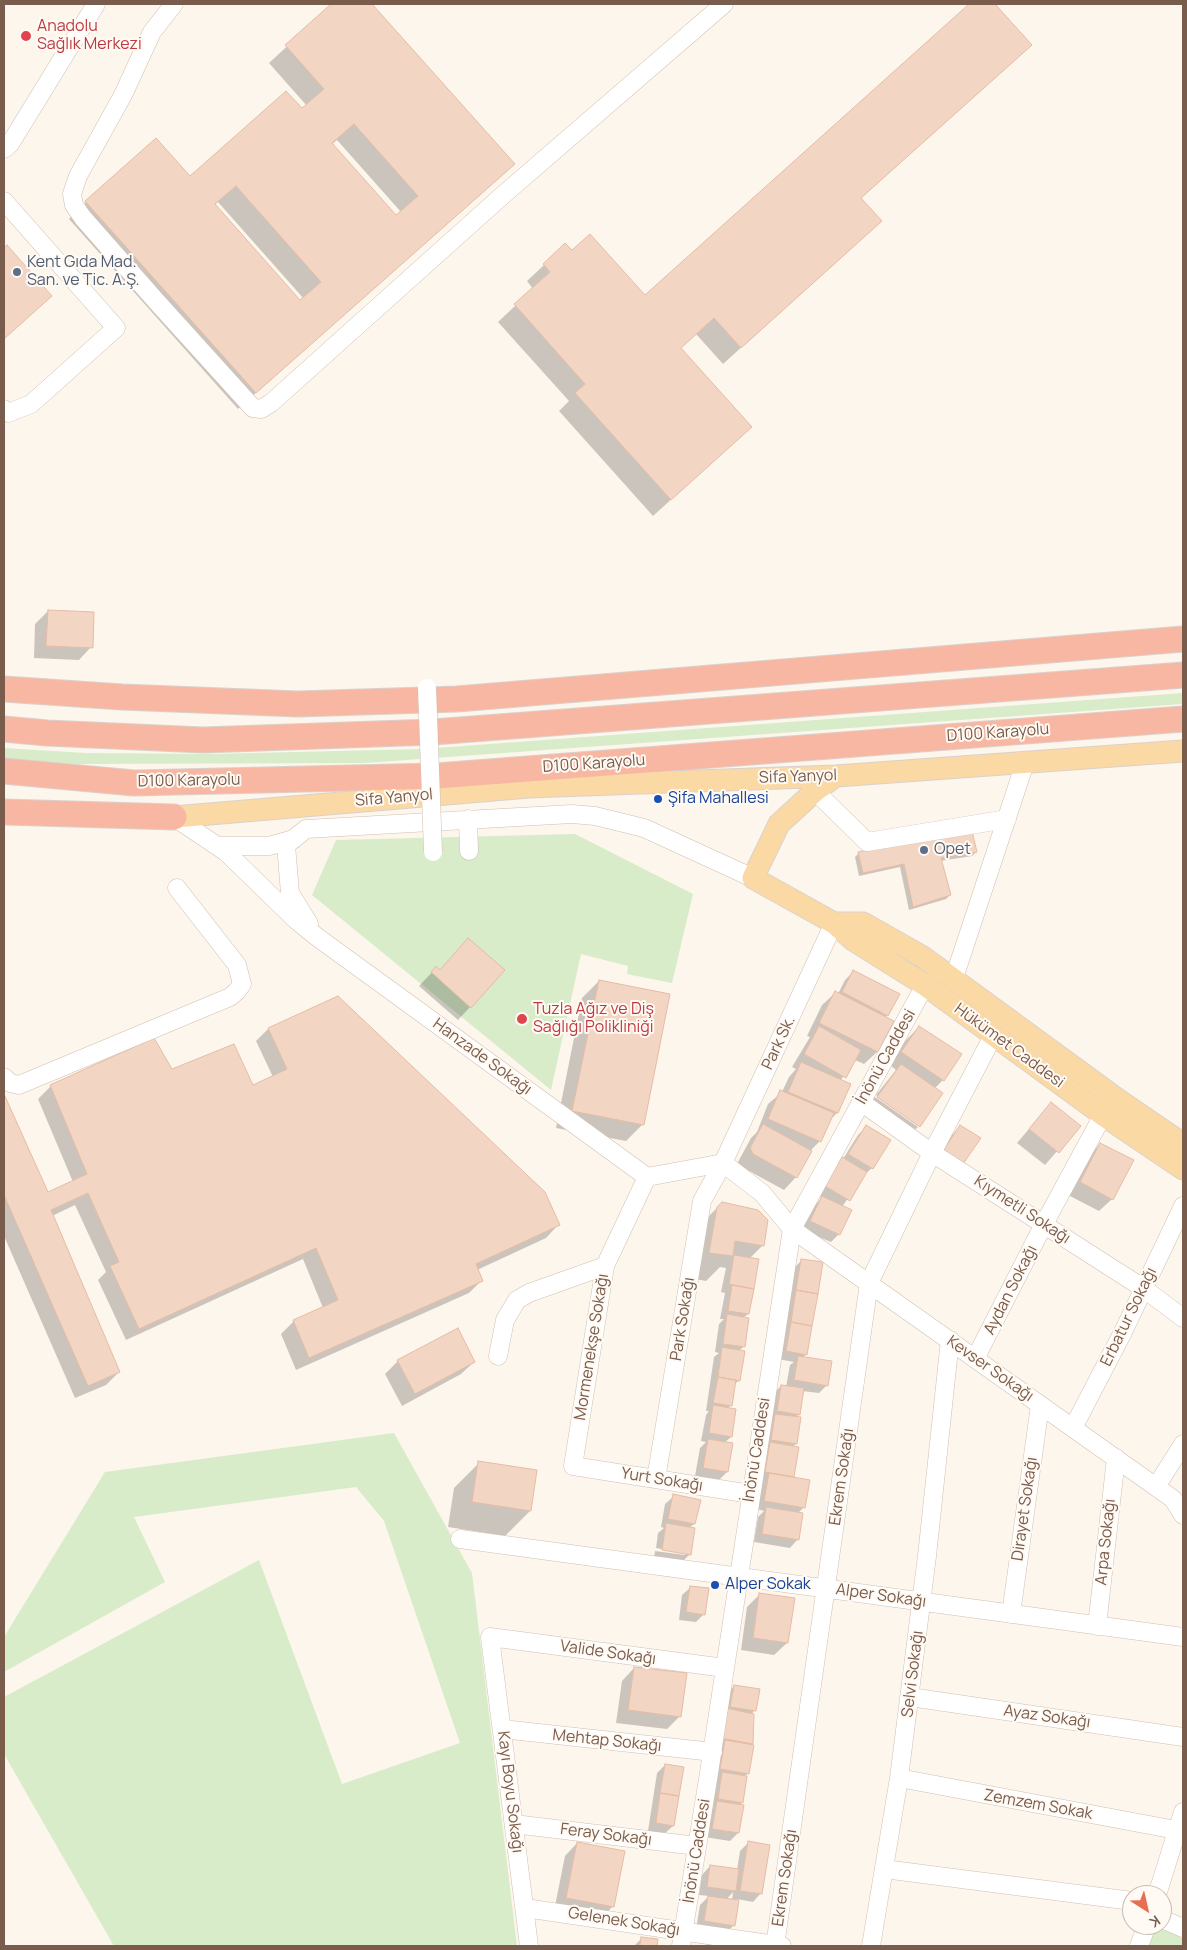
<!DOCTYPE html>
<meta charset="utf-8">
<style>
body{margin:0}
#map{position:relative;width:1187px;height:1950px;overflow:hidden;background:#fdf6ec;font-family:Manrope,sans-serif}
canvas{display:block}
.frame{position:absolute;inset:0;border:5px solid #7a5c4d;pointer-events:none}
.north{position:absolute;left:1122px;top:1885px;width:50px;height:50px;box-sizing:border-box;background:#fffaf3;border:1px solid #cabbb1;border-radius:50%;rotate:145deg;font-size:14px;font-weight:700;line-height:20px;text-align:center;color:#7a5c4d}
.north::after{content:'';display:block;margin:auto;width:18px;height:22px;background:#e76f51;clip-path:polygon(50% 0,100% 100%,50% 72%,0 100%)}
</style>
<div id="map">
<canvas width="1187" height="1950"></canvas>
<div class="frame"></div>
<div class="north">K</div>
</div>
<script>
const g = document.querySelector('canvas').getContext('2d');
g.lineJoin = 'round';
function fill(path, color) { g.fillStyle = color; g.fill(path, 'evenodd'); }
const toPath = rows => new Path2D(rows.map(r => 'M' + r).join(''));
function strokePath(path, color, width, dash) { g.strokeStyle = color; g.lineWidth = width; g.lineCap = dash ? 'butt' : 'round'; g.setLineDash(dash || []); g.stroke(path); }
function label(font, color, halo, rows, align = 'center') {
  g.font = font + ' Manrope,sans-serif'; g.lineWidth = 4; g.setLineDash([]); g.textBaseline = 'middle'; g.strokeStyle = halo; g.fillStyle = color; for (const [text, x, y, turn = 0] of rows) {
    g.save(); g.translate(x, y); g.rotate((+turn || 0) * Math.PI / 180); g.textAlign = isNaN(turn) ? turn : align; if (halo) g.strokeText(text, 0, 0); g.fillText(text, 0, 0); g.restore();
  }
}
fill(toPath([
 [1183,693,1183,704,365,763,76,764,4,760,4,748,86,753,211,754,422,749],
 [575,834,693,894,672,983,627,974,628,966,581,954,551,1090,312,895,336,840],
 [394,1433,472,1573,517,1946,114,1946,4,1754,4,1697,259,1560,342,1784,460,1743,384,1521,356,1487,134,1517,165,1582,4,1672,4,1637,105,1472],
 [1157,1925,1183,1938,1183,1946,1148,1946]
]), '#d8ecc9');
fill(toPath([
 [333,4,371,4,513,164,238,409,69,219,86,202,190,178,302,110,307,106,269,63],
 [337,140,401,212,396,217,332,144],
 [218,202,304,299,300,302,214,205],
 [971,4,993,4,1030,45,860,199,881,221,723,364,696,334,680,348,751,427,653,516,559,411,569,401,498,322,533,289,527,281,544,265,572,252,645,296],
 [7,247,50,296,4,339,4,250],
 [48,611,91,647,79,660,34,658,35,624],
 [976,852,972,856,940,861,950,895,946,899,909,910,900,867,859,876,855,857,859,853],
 [468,940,470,1007,458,1020,419,986,436,968,439,971],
 [854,971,887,1015,885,1017,893,1021,877,1052,864,1064,855,1060,840,1081,837,1113,829,1121,820,1141,810,1151,796,1177,784,1190,740,1166,738,1162,751,1138,757,1132,768,1104,782,1092,789,1077,796,1069,792,1067,810,1037,807,1036,822,1005,835,993,838,994,845,980],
 [599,981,643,1124,626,1141,556,1128,582,998],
 [919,1027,943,1080,934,1089,941,1094,918,1126,918,1124,876,1095,896,1070,890,1065,906,1040],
 [268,1029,558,1225,546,1238,477,1270,481,1281,469,1293,296,1370,281,1334,294,1321,323,1308,303,1259,126,1340,98,1280,106,1272,75,1205,52,1216,119,1372,106,1385,75,1398,4,1236,4,1097,47,1193,73,1182,38,1099,51,1086,171,1071,253,1086,273,1077,256,1041],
 [875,1097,918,1127,906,1138,866,1110],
 [1051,1103,1079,1126,1045,1165,1017,1143],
 [961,1126,979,1138,936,1159,952,1135],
 [866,1127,872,1168,863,1176,842,1207,839,1234,831,1242,802,1230,814,1206,822,1198,817,1195,834,1167,843,1159,858,1135],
 [1100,1144,1112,1199,1099,1211,1068,1195,1088,1157],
 [718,1207,763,1245,749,1259,757,1260,748,1314,743,1318,748,1319,743,1347,739,1351,739,1380,734,1385,731,1405,727,1409,731,1437,724,1443,727,1472,719,1480,695,1476,700,1448,706,1442,701,1441,706,1415,709,1411,706,1411,714,1357,719,1353,715,1352,719,1324,724,1319,720,1319,725,1293,721,1292,726,1268,720,1267,706,1281,684,1277,692,1233],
 [802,1260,806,1354,803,1358,827,1385,819,1393,802,1391,799,1414,795,1418,796,1444,792,1447,798,1448,792,1478,808,1481,803,1508,798,1513,798,1539,790,1548,754,1542,758,1517,764,1511,757,1509,773,1394,781,1386,786,1387,790,1365,794,1362,778,1359,793,1269],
 [398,1361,474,1362,461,1374,402,1406,385,1374],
 [479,1463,530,1511,505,1536,448,1527,454,1488],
 [674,1496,694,1524,689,1528,690,1554,681,1563,654,1558,655,1551,685,1555,685,1553,656,1548,658,1533,664,1528,661,1527,665,1504],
 [691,1587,704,1614,696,1622,679,1620,682,1595],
 [759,1595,787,1643,774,1655,741,1650,747,1607],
 [634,1668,680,1716,667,1729,616,1723,622,1681],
 [734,1686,754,1711,751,1715,753,1745,748,1773,744,1777,742,1802,739,1806,738,1833,730,1841,704,1837,714,1782,718,1778,713,1777,726,1695],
 [665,1765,673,1826,664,1834,648,1831,657,1773],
 [577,1843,613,1906,601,1919,554,1911,565,1856],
 [748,1843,761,1893,753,1902,737,1899,734,1925,726,1933,696,1929,700,1905,709,1896,699,1895,702,1875,710,1866,737,1870,740,1851],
 [733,1892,732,1901,726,1900],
 [642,1938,657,1940,656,1946,634,1946],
 [707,1944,718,1946,705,1946]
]), '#0003');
const building = toPath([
 [331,4,372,4,515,164,256,393,85,201,156,138,190,176,286,91,302,108,324,89,285,45,331,4],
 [354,124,418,196,396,215,332,143,354,124],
 [236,186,321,282,300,300,215,204,236,186],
 [969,4,995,4,1032,45,861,198,882,221,741,348,714,318,681,348,752,427,671,500,575,393,585,384,514,304,550,272,543,264,565,243,572,250,590,234,645,295,969,4],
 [7,245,52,296,4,339,4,248,7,245],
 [48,610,94,612,93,648,46,646,48,610],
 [971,827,977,852,941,858,951,895,913,907,904,864,863,873,858,852,971,827],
 [468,938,505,970,471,1008,431,972,436,966,440,970,468,938],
 [853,970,900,994,888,1016,842,992,853,970],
 [599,980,670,994,644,1125,572,1111,599,980],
 [835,991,894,1021,878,1052,819,1023,835,991],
 [338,996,545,1192,560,1225,476,1264,483,1281,309,1358,293,1320,338,1300,316,1248,139,1329,110,1266,119,1262,88,1193,51,1210,120,1372,88,1386,4,1195,4,1094,48,1192,87,1174,50,1085,154,1038,172,1069,234,1044,253,1085,287,1069,268,1028,338,996],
 [819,1026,861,1050,846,1078,804,1054,819,1026],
 [919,1026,962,1054,944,1081,901,1052,919,1026],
 [801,1062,851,1084,838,1113,788,1092,801,1062],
 [901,1064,943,1093,920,1127,877,1097,901,1064],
 [780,1090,834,1113,821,1142,768,1119,780,1090],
 [1051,1102,1081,1126,1059,1153,1029,1129,1051,1102],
 [763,1124,812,1151,797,1178,753,1154,750,1148,763,1124],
 [866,1125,891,1140,873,1169,848,1154,866,1125],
 [960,1125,981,1138,963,1164,943,1151,960,1125],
 [1100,1143,1134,1160,1113,1200,1080,1182,1100,1143],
 [842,1157,867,1172,850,1201,825,1186,842,1157],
 [822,1196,852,1210,840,1235,810,1221,822,1196],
 [722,1202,758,1210,768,1220,764,1246,735,1241,733,1256,709,1253,717,1207,722,1202],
 [734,1255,759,1259,754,1289,729,1284,734,1255],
 [801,1259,823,1262,818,1294,796,1290,801,1259],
 [732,1285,754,1289,749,1314,728,1311,732,1285],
 [796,1290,818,1294,812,1326,791,1322,796,1290],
 [727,1314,749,1318,745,1347,723,1344,727,1314],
 [791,1322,812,1326,807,1355,786,1351,791,1322],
 [458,1328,475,1362,415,1394,397,1360,458,1328],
 [722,1347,745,1351,740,1381,718,1377,722,1347],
 [798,1356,832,1361,828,1386,794,1380,798,1356],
 [718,1377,736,1380,732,1406,713,1403,718,1377],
 [781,1385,804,1388,800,1415,777,1411,781,1385],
 [713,1405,736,1409,732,1437,709,1433,713,1405],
 [775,1414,801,1417,797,1444,771,1440,775,1414],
 [708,1439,733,1443,728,1472,703,1468,708,1439],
 [770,1442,799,1447,794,1477,765,1472,770,1442],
 [478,1461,537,1470,531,1511,472,1502,478,1461],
 [769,1473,810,1480,805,1508,764,1501,769,1473],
 [673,1494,701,1500,695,1524,668,1519,673,1494],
 [766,1507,803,1513,799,1540,762,1534,766,1507],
 [666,1523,695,1528,691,1555,662,1550,666,1523],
 [690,1586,709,1588,705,1615,686,1612,690,1586],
 [759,1593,795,1598,788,1643,753,1638,759,1593],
 [634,1667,687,1673,681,1717,628,1710,634,1667],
 [734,1685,760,1689,756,1711,730,1707,734,1685],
 [726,1708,754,1714,753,1744,720,1738,726,1708],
 [725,1740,754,1745,749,1774,720,1769,725,1740],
 [665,1764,684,1767,679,1796,660,1793,665,1764],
 [722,1772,747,1776,743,1803,718,1799,722,1772],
 [660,1793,679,1796,674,1826,656,1823,660,1793],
 [717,1801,744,1805,739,1833,712,1829,717,1801],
 [748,1841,770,1845,762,1894,740,1891,748,1841],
 [577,1842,625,1851,614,1907,566,1898,577,1842],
 [710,1865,739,1869,736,1891,707,1887,710,1865],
 [708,1896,739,1900,735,1926,704,1921,708,1896],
 [641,1937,658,1939,657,1946,640,1946,641,1937]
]);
fill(building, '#f3d5c3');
strokePath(building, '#e6bba3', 1);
const minor = toPath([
 [174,4,152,32,123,95,78,176,72,194,74,205,83,218,157,302,253,408,261,409,271,403,503,195,724,4],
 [4,149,10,144,96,4],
 [4,201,116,328,31,404,8,413,4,409],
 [815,791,867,842,1007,819],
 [174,817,226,852,296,920,317,937,647,1177],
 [468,819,469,851],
 [218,846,269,846,294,839],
 [309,924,290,893,286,845,306,829,572,814,595,816,644,828,753,878],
 [954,978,1025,763],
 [4,1077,10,1083,19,1085,230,997,237,991,242,984,237,965,177,888],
 [861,1102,932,1153,1143,1288,1183,1318],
 [723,1163,762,1193,792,1229,1173,1499,1183,1515],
 [647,1177,605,1266,573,1466,751,1494],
 [647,1177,723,1163],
 [498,1356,505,1320,517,1300,529,1293,605,1266],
 [975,1359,1044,1224,1103,1115],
 [1073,1428,1123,1332,1183,1206],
 [656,1479,702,1201,723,1163,834,923],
 [1156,1487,1183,1444],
 [460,1539,1183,1637],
 [1011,1614,1040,1405],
 [1097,1626,1116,1458],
 [910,1697,1183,1737],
 [502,1729,713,1752],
 [899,1778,1176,1830],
 [514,1824,697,1846],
 [884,1869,1132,1901],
 [1157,1895,1183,1812],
 [525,1908,782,1946],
 [1162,1919,1183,1928],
 [529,1946,490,1637,725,1668],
 [681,1946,709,1773,792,1229,925,985],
 [775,1946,869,1283,932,1153,994,1034],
 [871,1946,899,1778,927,1556,950,1340],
 [1139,1946,1147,1925]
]);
const major = toPath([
 [836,776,815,791,779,824,753,878,834,923,853,940,925,985,1103,1115,1183,1169],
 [174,817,529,787,836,776,1183,751],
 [834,923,863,923,923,957,1120,1101,1183,1144]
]);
const highway = toPath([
 [4,689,122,697,298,704,457,699,1183,639],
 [4,729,47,733,203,740,433,732,1183,675],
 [4,771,134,783,436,776,1183,719],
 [4,812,174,817]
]);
strokePath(minor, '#d1beb0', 19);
strokePath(major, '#dad1cd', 23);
strokePath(highway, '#dad1cd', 27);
strokePath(minor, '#fff', 18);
strokePath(major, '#fbd9a5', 21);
strokePath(highway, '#f7b7a3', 25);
const minorBridge = toPath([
 [427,688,433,852]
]);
strokePath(minorBridge, '#d1beb0', 19, []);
strokePath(minorBridge, '#fff', 18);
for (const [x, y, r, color] of [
 [26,36,6,"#e0444e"],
 [17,272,5,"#5c6f8a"],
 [658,799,5,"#1a4fb4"],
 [924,850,5,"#5c6f8a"],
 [522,1019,6,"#e0444e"],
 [715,1585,5,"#1a4fb4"]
]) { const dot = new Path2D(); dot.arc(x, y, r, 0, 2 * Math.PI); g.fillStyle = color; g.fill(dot); strokePath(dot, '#fffaf3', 2); }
label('16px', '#be3a42', '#fffaf3', [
 ["Anadolu",37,27],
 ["Sağlık Merkezi",37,45],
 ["Tuzla Ağız ve Diş",533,1010],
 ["Sağlığı Polikliniği",533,1028]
], 'left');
label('16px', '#4e5e75', '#fffaf3', [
 ["Kent Gıda Mad.",27,263],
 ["San. ve Tic. A.Ş.",27,281],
 ["Opet",934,850]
], 'left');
label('16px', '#7a5c4d', '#fffaf3', [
 ["D100 Karayolu",998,733,-4],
 ["D100 Karayolu",594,764,-4],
 ["Sifa Yanyol",798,777,-2],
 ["D100 Karayolu",189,781,-1],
 ["Sifa Yanyol",394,798,-5],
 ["Park Sk.",779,1043,-65],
 ["Hükümet Caddesi",1009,1046,36],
 ["Hanzade Sokağı",482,1057,36],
 ["İnönü Caddesi",886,1057,-61],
 ["Kıymetli Sokağı",1022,1210,33],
 ["Aydan Sokağı",1011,1290,-63],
 ["Erbatur Sokağı",1129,1317,-64],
 ["Park Sokağı",683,1319,-81],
 ["Mormenekşe Sokağı",592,1347,-81],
 ["Kevser Sokağı",990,1369,35],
 ["İnönü Caddesi",757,1450,-81],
 ["Ekrem Sokağı",842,1477,-82],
 ["Yurt Sokağı",662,1480,9],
 ["Dirayet Sokağı",1025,1509,-82],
 ["Arpa Sokağı",1106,1542,-84],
 ["Alper Sokağı",881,1596,8],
 ["Valide Sokağı",608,1653,8],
 ["Selvi Sokağı",913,1674,-83],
 ["Ayaz Sokağı",1047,1717,8],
 ["Mehtap Sokağı",607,1741,6],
 ["Kayı Boyu Sokağı",510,1792,83],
 ["Zemzem Sokak",1038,1805,10],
 ["Feray Sokağı",606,1835,7],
 ["İnönü Caddesi",697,1851,-81],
 ["Ekrem Sokağı",785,1878,-82],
 ["Gelenek Sokağı",624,1922,9]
]);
label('16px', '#164399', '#fffaf3', [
 ["Şifa Mahallesi",668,799],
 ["Alper Sokak",725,1585]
], 'left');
</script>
